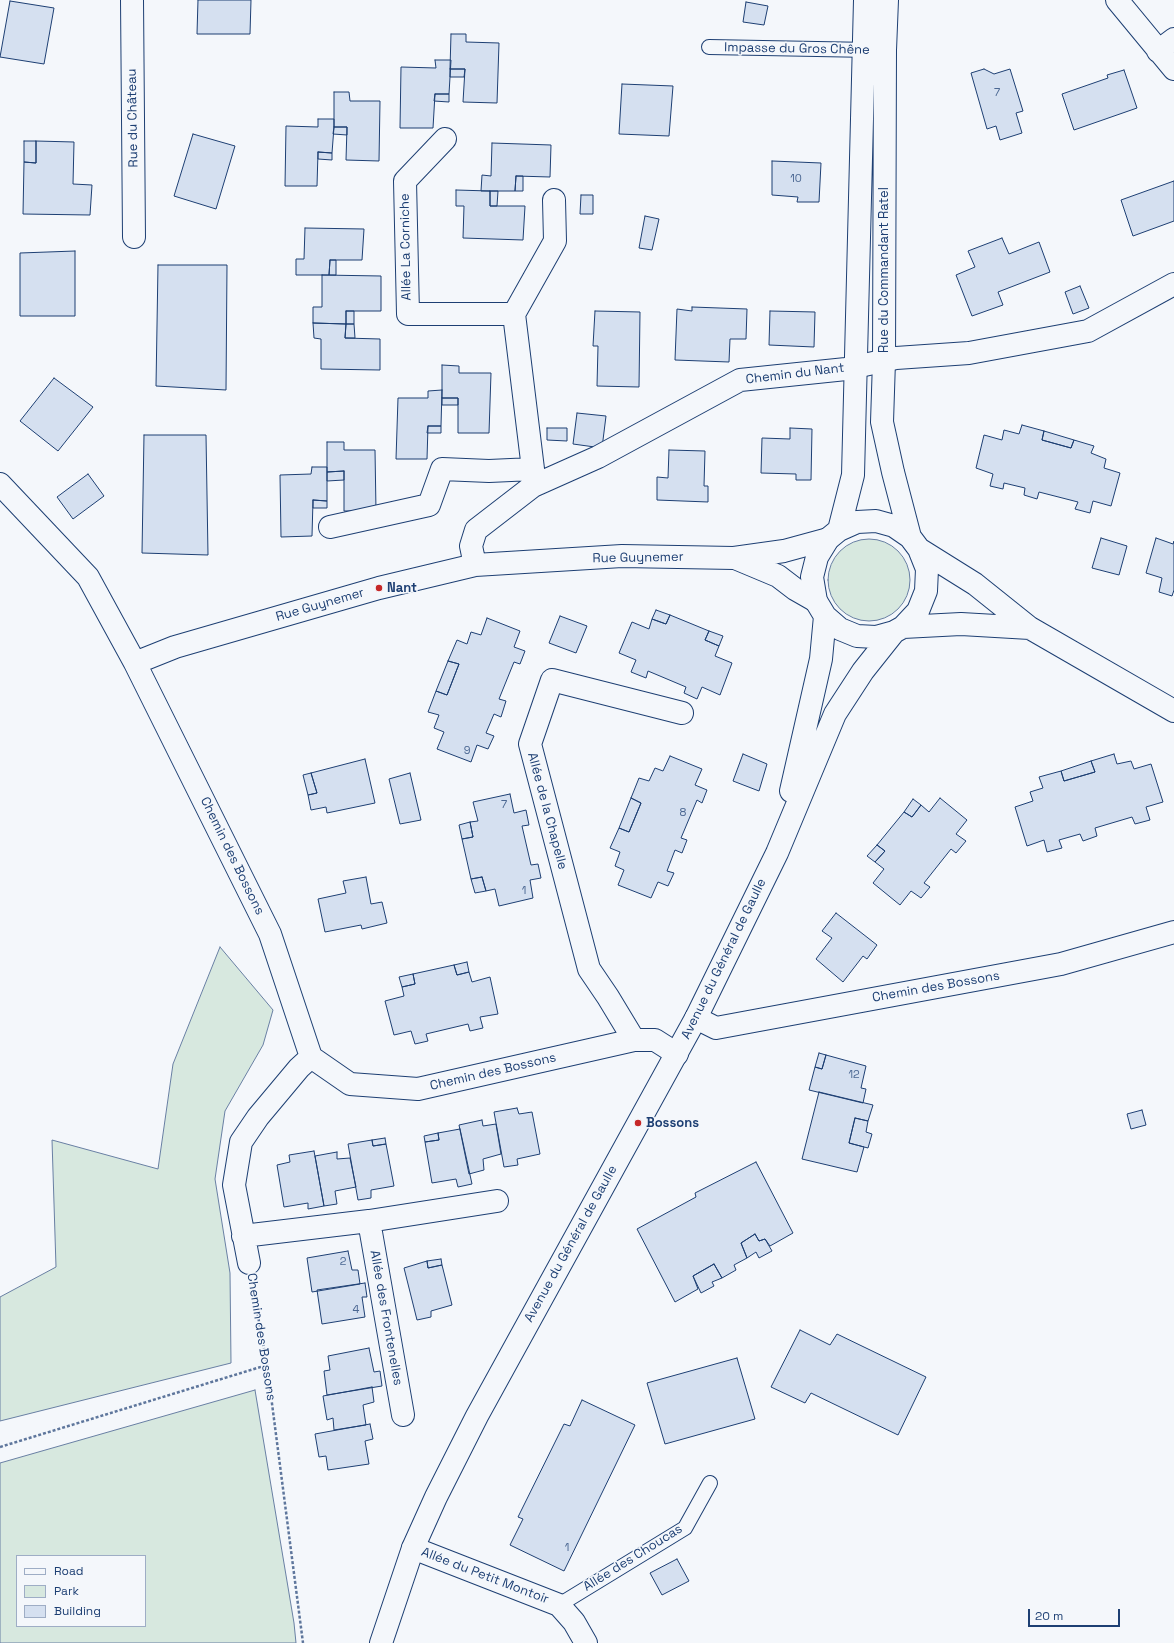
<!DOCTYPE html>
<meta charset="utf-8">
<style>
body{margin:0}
#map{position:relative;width:1174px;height:1643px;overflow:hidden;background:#f4f7fb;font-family:"Space Grotesk",sans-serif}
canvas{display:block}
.legend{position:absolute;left:16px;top:1555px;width:130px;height:72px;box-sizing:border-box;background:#f4f7fb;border:1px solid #9eadc5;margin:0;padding:5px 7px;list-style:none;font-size:12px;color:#1d3f73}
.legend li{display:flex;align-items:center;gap:8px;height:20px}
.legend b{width:20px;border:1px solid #9eadc5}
.scale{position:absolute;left:1028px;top:1609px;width:92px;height:18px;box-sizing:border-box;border:2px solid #1d3f73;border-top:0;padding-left:5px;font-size:12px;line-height:14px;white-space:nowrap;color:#1d3f73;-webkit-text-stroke:3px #f4f7fb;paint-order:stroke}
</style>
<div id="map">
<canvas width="1174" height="1643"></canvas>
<ul class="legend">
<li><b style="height:5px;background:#f4f7fb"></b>Road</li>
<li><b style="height:11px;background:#d7e8df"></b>Park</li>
<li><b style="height:11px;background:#d5e0f0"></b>Building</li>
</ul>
<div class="scale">20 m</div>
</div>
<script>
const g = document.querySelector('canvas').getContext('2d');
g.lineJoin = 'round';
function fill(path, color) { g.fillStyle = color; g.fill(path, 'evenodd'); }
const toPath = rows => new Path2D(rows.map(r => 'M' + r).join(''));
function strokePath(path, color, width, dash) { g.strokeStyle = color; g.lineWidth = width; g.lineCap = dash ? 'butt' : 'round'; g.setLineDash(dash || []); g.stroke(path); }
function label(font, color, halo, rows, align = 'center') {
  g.font = font + ' "Space Grotesk",sans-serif'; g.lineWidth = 3; g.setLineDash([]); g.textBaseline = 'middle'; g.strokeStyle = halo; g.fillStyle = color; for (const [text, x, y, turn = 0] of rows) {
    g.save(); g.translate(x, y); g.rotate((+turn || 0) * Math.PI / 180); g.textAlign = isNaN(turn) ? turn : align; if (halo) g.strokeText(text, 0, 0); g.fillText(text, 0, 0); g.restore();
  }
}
const green = toPath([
 '828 580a41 41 0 1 1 82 0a41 41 0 1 1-82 0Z',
 [220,947,273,1010,263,1045,225,1111,215,1179,230,1273,231,1363,0,1421,0,1297,56,1267,52,1140,158,1169,173,1064,220,947],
 [255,1390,294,1623,296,1643,0,1643,0,1463,255,1390],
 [17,1556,145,1556,145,1626,17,1626,17,1556]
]);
fill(green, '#d7e8df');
strokePath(green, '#687fa3', 1);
const building = toPath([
 [198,0,251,0,250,34,197,34,198,0],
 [10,1,54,8,44,64,0,57,10,1],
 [746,2,768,6,764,25,743,22,746,2],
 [451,34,466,34,466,42,499,43,497,103,463,102,465,69,450,69,451,34],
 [435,60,451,60,449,94,435,94,433,128,400,128,401,67,436,68,435,60],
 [450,69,465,69,464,77,450,77,450,69],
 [984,69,994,74,1010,69,1023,111,1016,113,1022,133,1000,140,996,126,987,129,971,73,984,69],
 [1124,70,1137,108,1074,130,1062,94,1108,78,1107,75,1124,70],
 [622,84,673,86,669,136,619,134,622,84],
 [334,92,349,92,350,101,380,101,379,161,346,160,347,127,334,127,334,92],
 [435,94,449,94,449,102,434,101,435,94],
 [318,119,334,119,334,127,332,153,318,152,317,186,285,186,286,126,318,127,318,119],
 [334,127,347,127,347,135,333,134,334,127],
 [193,134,235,146,216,209,174,196,193,134],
 [24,141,36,141,36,163,24,162,24,141],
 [36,141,74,142,73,184,92,185,90,215,23,214,24,162,36,163,36,141],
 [492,143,551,145,550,177,516,176,515,191,481,191,482,175,491,176,492,143],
 [318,152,332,153,332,160,318,159,318,152],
 [772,161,821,163,819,202,797,202,798,197,772,195,772,161],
 [516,176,523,176,523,191,515,191,516,176],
 [1174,181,1174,221,1133,236,1121,200,1174,181],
 [456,190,490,191,490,206,525,206,523,240,463,238,464,206,456,206,456,190],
 [490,191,498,191,497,206,490,206,490,191],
 [581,195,593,195,593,214,580,214,581,195],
 [645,216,659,219,652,250,639,248,645,216],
 [305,228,364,229,362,260,330,260,329,275,296,275,296,259,304,259,305,228],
 [1002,238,1009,254,1039,242,1050,272,998,292,1003,305,972,316,956,275,975,267,968,251,1002,238],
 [75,251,75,316,20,316,20,253,75,251],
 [330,260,336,260,336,275,329,275,330,260],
 [158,265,227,265,226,390,156,386,158,265],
 [322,275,381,276,381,311,346,311,346,324,313,323,313,307,322,307,322,275],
 [1080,286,1089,308,1073,314,1065,292,1080,286],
 [692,307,747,309,746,339,730,339,729,362,675,360,677,309,692,311,692,307],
 [346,311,354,311,354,324,346,324,346,311],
 [595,311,640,312,639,387,597,386,598,346,593,346,595,311],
 [770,311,815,312,814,347,769,345,770,311],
 [313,323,346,324,345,338,380,339,380,370,321,369,321,339,314,338,313,323],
 [346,324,354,324,355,338,345,338,346,324],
 [442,365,459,366,459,373,491,373,489,433,458,433,458,398,442,398,442,365],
 [54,378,93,407,58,451,20,421,54,378],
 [442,390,441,426,428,426,427,459,396,459,398,398,428,398,428,391,442,390],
 [442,398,458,398,458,405,442,405,442,398],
 [577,413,606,416,602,448,573,444,577,413],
 [1022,425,1044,431,1042,440,1071,448,1074,440,1094,446,1091,453,1106,459,1104,468,1120,473,1111,506,1093,501,1090,513,1075,509,1078,502,1039,492,1037,499,1024,495,1025,488,1004,483,1003,489,990,486,993,474,976,468,984,435,1002,440,1004,430,1019,434,1022,425],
 [428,426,441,426,441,433,427,433,428,426],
 [547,428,567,428,567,441,547,440,547,428],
 [790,428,812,429,811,480,796,480,796,474,761,473,762,438,790,439,790,428],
 [1044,431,1074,440,1071,448,1042,440,1044,431],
 [144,435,206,435,208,555,142,553,144,435],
 [327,442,344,442,344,450,375,450,376,511,344,511,344,471,327,472,327,442],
 [669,450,705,451,704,486,708,486,708,502,657,500,657,477,668,478,669,450],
 [312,467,327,467,327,501,313,500,312,536,281,537,280,475,311,474,312,467],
 [344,471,344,480,327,481,327,472,344,471],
 [88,474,104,496,73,519,57,497,88,474],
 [313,500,327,501,327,508,313,508,313,500],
 [1101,538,1127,546,1119,575,1092,568,1101,538],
 [1156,538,1173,544,1174,541,1174,590,1172,596,1159,592,1162,578,1146,573,1156,538],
 [656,610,670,615,666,624,652,619,656,610],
 [670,615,709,631,705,640,719,646,715,656,732,663,720,695,702,687,697,699,684,693,686,687,648,671,646,678,631,672,636,660,619,653,632,622,649,629,652,619,666,624,670,615],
 [560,616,587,626,576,653,549,643,560,616],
 [487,618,520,631,514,647,525,651,520,664,514,662,499,699,506,701,501,717,494,714,486,733,494,736,488,749,477,745,471,762,437,749,444,732,434,728,439,715,428,712,436,691,447,695,459,664,448,661,457,640,467,644,471,632,481,635,487,618],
 [709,631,723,636,719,646,705,640,709,631],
 [448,661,459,664,447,695,436,691,448,661],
 [743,754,767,764,759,791,733,781,743,754],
 [1114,754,1117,764,1131,761,1134,769,1151,764,1163,802,1146,807,1150,820,1135,824,1132,817,1095,828,1097,836,1083,841,1080,834,1059,840,1062,848,1047,852,1044,840,1027,846,1015,807,1033,801,1030,792,1043,788,1039,777,1061,771,1064,781,1095,772,1091,761,1114,754],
 [670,756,702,769,695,785,707,790,702,803,697,800,681,838,687,840,682,853,675,850,667,871,674,873,668,886,658,882,651,898,618,885,624,870,615,866,620,852,610,848,619,828,629,832,641,803,631,798,639,778,649,781,655,768,663,771,670,756],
 [365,759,375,803,327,813,326,807,311,810,308,795,317,793,311,773,365,759],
 [1091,761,1095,772,1064,781,1061,771,1091,761],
 [311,773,317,793,308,795,303,775,311,773],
 [410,773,421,820,400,824,389,779,410,773],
 [510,794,514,813,526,810,529,825,522,826,531,865,538,864,541,878,530,880,533,898,499,906,495,889,486,891,482,877,471,879,462,839,473,837,470,822,478,821,473,802,510,794],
 [631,798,641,803,629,832,619,828,631,798],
 [940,798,967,820,956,834,966,841,956,853,951,849,924,883,930,887,921,898,911,891,900,905,873,883,884,869,875,862,885,851,877,845,904,812,912,817,921,805,929,812,940,798],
 [913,799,921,805,912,817,904,812,913,799],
 [470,822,473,837,462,839,459,825,470,822],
 [877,845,885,851,875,862,867,856,877,845],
 [366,877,371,904,382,902,387,923,362,929,361,925,325,932,318,899,346,893,343,881,366,877],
 [482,877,486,891,475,893,471,879,482,877],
 [836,913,877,945,867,959,863,956,843,982,816,959,832,938,822,931,836,913],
 [467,962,469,972,457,975,454,965,467,962],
 [454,965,457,975,469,972,472,982,490,977,498,1014,480,1017,483,1028,470,1031,468,1024,426,1034,428,1041,415,1044,411,1031,394,1035,385,1001,404,996,402,987,415,984,413,974,454,965],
 [413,974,415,984,402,987,399,977,413,974],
 [819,1053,826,1055,822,1069,815,1067,819,1053],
 [826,1055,866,1066,861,1088,866,1089,863,1103,809,1090,815,1067,822,1069,826,1055],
 [819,1092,873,1105,868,1121,855,1118,849,1143,864,1147,857,1172,802,1159,819,1092],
 [517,1108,519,1114,532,1112,540,1154,517,1159,518,1165,504,1167,494,1112,517,1108],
 [1142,1110,1146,1125,1131,1129,1127,1114,1142,1110],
 [855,1118,868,1121,866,1132,872,1134,868,1148,849,1143,855,1118],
 [482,1120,483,1126,496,1124,501,1154,483,1159,484,1170,469,1174,459,1125,482,1120],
 [460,1129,472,1184,458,1187,456,1179,432,1183,425,1142,439,1140,438,1133,460,1129],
 [438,1133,439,1140,425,1142,424,1136,438,1133],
 [385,1138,386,1144,373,1146,372,1140,385,1138],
 [372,1140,373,1146,386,1144,394,1186,371,1190,371,1198,358,1200,348,1144,372,1140],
 [314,1151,324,1206,308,1209,308,1203,284,1207,277,1165,290,1162,289,1155,314,1151],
 [337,1152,337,1159,350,1158,356,1187,335,1191,337,1204,324,1206,315,1156,337,1152],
 [756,1162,793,1233,770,1246,765,1239,759,1241,755,1234,741,1243,747,1258,734,1265,736,1270,722,1278,714,1264,693,1276,698,1289,675,1302,637,1229,696,1197,695,1193,756,1162],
 [755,1234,759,1241,765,1239,772,1251,759,1258,756,1252,747,1258,741,1243,755,1234],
 [348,1251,352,1270,358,1270,360,1284,312,1292,307,1258,348,1251],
 [441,1259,442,1265,428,1268,427,1261,441,1259],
 [427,1261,428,1268,442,1265,452,1305,431,1311,431,1317,417,1320,404,1268,427,1261],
 [714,1264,722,1278,712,1282,714,1286,701,1293,693,1276,714,1264],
 [365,1283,367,1297,362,1297,365,1317,322,1324,317,1290,365,1283],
 [800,1330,830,1345,837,1334,926,1377,898,1435,811,1393,805,1403,771,1387,800,1330],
 [369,1348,374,1372,380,1371,382,1386,327,1395,324,1371,330,1370,328,1356,369,1348],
 [737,1358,755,1419,665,1444,647,1383,737,1358],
 [372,1387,374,1402,363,1405,366,1425,334,1430,333,1418,327,1420,323,1396,372,1387],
 [582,1400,635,1425,564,1571,510,1545,523,1519,518,1517,564,1424,570,1426,582,1400],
 [370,1424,373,1439,365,1441,369,1464,328,1470,326,1456,319,1457,315,1434,370,1424],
 [677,1559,689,1581,662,1595,650,1573,677,1559]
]);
fill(building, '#d5e0f0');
strokePath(building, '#1d3f73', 1);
const lane = toPath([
 [709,47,871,50],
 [559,1605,685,1528,710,1483]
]);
const street = toPath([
 [132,0,134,237],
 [1117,0,1174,69],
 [1158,51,1174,39],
 [445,139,405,181,408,314,514,314],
 [533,469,514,314,555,241,554,200],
 [0,484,88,577,135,663,175,647,379,588,475,565,622,556,734,558,784,551,828,539],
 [330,527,429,505,442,469,489,471,533,469,533,484],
 [735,558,778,576,795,589,816,601],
 [475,565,471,546,476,530,533,486,598,457,740,380,846,369,896,358,969,353,1088,331,1174,284],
 [135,663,270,934,311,1057,350,1084,418,1089,634,1040,655,1040,677,1054],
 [696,1018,716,1028,1061,964,1174,932],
 [634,1040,608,997,589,969,530,744,552,680,682,713],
 [243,1236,369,1221],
 [249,1263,234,1185,241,1142,258,1117,299,1068,311,1057],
 [403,1415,369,1221,497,1201],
 [413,1548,559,1605,574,1622,586,1643]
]);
const secondary = toPath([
 [887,0,885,50,884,361,882,422,893,472,910,537],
 [839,530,853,475,865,0],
 [919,549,975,584,1030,628,1174,711],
 [903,627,961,624,1030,628],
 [791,791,821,659,825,616],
 [381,1643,413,1548,436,1497,477,1416,696,1018,777,853,835,714,863,671,894,632,903,627,918,611,926,591,927,569,919,549,910,537,894,526,876,521,857,522,839,530,828,539,817,557,812,577,816,601,825,616,840,629,857,636,876,637,894,632]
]);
strokePath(lane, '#1d3f73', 16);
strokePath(street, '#1d3f73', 24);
strokePath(secondary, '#1d3f73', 24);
strokePath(toPath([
 [253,1289,267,1365,303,1643],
 [0,1447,267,1365]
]), '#5e769c', 2.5, [3, 2]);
strokePath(lane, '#f4f7fb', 14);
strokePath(street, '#f4f7fb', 22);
strokePath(secondary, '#f4f7fb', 22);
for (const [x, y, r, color] of [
 [379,588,4,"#c62828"],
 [638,1123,4,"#c62828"]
]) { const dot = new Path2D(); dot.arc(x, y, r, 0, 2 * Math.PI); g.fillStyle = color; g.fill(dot); strokePath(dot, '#f4f7fb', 1.5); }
label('11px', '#4b6792', null, [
 ["7",997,93],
 ["10",796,179],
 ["9",467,751],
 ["7",504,805],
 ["8",683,813],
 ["1",524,891],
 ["12",854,1075],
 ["2",343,1262],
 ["4",356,1310],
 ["1",567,1548]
]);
label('13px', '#1d3f73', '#f4f7fb', [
 ["Impasse du Gros Chêne",797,49,1],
 ["Rue du Château",133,118,-91],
 ["Allée La Corniche",406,247,-91],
 ["Rue du Commandant Ratel",884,270,-90],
 ["Chemin du Nant",795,374,-7],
 ["Rue Guynemer",638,558,-1],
 ["Rue Guynemer",320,605,-16],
 ["Allée de la Chapelle",547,811,75],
 ["Chemin des Bossons",232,856,64],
 ["Avenue du Général de Gaulle",724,959,-64],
 ["Chemin des Bossons",936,987,-10],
 ["Chemin des Bossons",493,1072,-13],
 ["Avenue du Général de Gaulle",571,1244,-61],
 ["Allée des Frontenelles",386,1318,80],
 ["Chemin des Bossons",261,1337,81],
 ["Allée des Choucas",633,1558,-32],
 ["Allée du Petit Montoir",485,1576,21]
]);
label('bold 13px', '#1d3f73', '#f4f7fb', [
 ["Nant",387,588],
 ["Bossons",646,1123]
], 'left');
</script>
